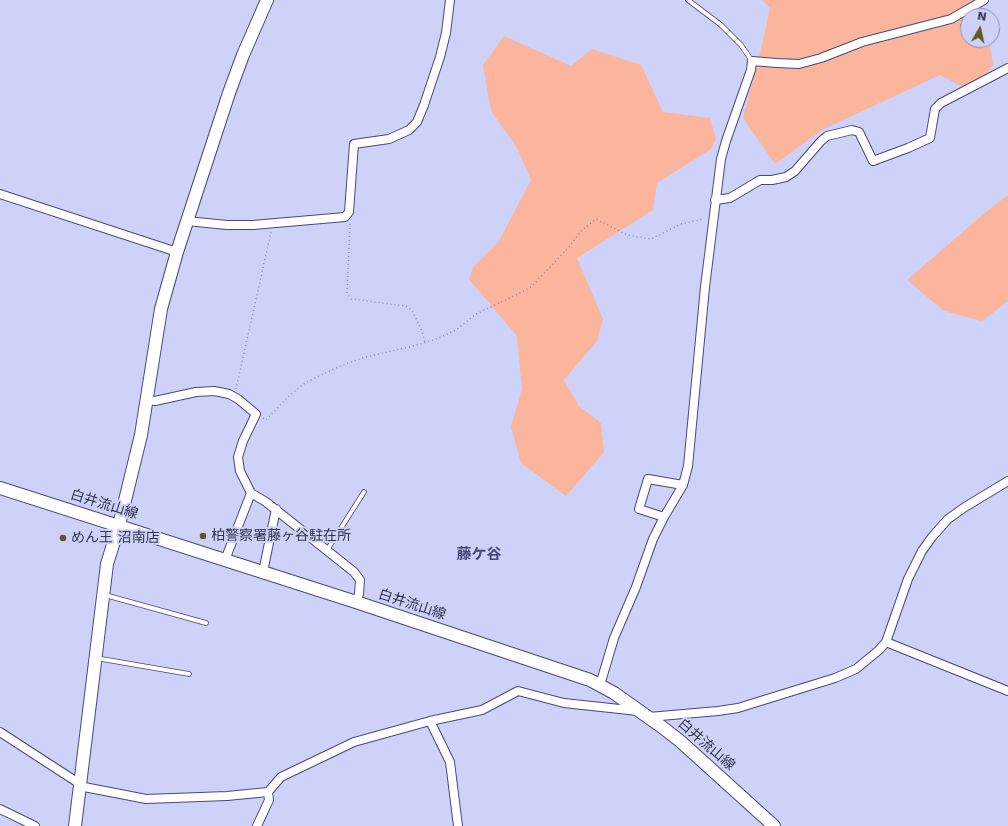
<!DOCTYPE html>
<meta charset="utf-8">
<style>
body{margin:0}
#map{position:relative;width:1008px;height:826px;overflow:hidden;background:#ced2f8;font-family:"DejaVu Sans",sans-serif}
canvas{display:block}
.north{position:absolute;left:960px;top:8px;width:40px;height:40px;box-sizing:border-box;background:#ced2f8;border:1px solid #9093b3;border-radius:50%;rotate:9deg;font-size:11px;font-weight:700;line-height:16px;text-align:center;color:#32344c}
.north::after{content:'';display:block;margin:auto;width:14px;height:18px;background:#605824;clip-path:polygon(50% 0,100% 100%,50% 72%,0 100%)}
</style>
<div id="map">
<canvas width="1008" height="826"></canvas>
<div class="north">N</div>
</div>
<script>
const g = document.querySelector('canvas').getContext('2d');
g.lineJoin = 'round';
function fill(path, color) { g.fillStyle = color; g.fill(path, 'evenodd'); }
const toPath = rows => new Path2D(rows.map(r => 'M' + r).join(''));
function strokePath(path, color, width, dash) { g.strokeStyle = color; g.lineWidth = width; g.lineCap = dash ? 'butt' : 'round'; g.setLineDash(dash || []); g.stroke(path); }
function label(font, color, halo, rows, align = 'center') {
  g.font = font + ' "DejaVu Sans","Noto Sans JP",sans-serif'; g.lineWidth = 4; g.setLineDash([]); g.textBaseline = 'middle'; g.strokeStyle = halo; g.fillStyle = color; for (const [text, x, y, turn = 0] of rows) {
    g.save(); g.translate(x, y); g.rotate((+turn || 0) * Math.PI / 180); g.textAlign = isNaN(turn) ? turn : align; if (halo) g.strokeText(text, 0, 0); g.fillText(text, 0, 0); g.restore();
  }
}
fill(toPath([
 [762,0,982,0,985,16,968,16,968,40,989,40,993,65,971,91,940,75,824,129,775,164,743,118,762,45,770,8],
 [504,36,571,66,592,49,641,65,663,112,710,118,716,139,711,149,657,183,653,210,577,258,603,319,597,341,564,380,579,406,601,423,604,452,566,496,521,463,511,427,522,389,517,336,469,279,473,267,499,241,531,180,517,148,491,111,483,65],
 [1008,195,1008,301,982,321,944,311,907,280,987,211]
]), '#fbb59c');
const lane = toPath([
 [688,0,721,25,741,45,752,61],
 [327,550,364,492],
 [105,595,206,623],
 [96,658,189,674]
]);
const street = toPath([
 [0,194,177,252],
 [715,200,730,198,760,180,772,180,786,177,795,171,821,141,827,136,852,130,859,132,873,161,908,148,930,138,935,109,941,103,1008,68],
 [187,221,227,225,253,225,345,217,349,212,354,144,389,139,409,130,417,122,424,105,440,57,446,33,450,0],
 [146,400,155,401,196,392,214,391,229,394,238,399,256,414,243,441,238,457,240,471,251,493,266,502,354,572,360,580,359,594,356,602],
 [664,517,639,509,648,479,683,485],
 [225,560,251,493],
 [263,572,276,509],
 [886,642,1008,691],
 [600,685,614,638,636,587,653,539,664,517,683,485,688,466,705,287,721,159,726,141,751,70,752,61,777,63,799,64,821,58,862,42,951,19,984,0],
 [649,717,718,711,738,708,835,678,856,669,879,650,886,642,908,579,922,551,932,537,948,519,965,507,1008,481],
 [430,721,450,762,458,826],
 [0,732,80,784],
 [79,786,146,799,227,796,268,792,281,777,354,742,430,721,482,710,518,691,564,703,638,711],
 [0,809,35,826],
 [257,826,269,800,268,792]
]);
const secondary = toPath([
 [0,488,356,602,590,680,614,693,662,727,680,741,774,826],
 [75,826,107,564,119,525,141,435,161,309,177,252,229,93,243,55,267,0]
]);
strokePath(lane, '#46487c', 5.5);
strokePath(street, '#46487c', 10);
strokePath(secondary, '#46487c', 14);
strokePath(toPath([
 [350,224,347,293,351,299,406,306,412,310,422,331,425,342],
 [236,389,271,232],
 [263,418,266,420,290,395,305,383,338,367,362,358,413,346,434,340,456,330,476,314,522,292,532,286,569,247,582,230,596,219,627,235,651,239,681,224,704,219]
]), '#8a8dad', 1.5, [1, 3]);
strokePath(lane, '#fff', 4);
strokePath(street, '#fff', 8);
strokePath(secondary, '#fff', 12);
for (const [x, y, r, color] of [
 [203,536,4,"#605824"],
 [63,538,4,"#605824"]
]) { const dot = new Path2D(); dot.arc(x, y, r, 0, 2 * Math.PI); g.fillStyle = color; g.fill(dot); strokePath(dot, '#ced2f8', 1.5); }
label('14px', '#32344c', '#ced2f8', [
 ["白井流山線",104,505,17],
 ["白井流山線",412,605,18],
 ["白井流山線",706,745,41]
]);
label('14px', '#32344c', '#ced2f8', [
 ["柏警察署藤ヶ谷駐在所",211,536],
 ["めん王 沼南店",71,538]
], 'left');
label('bold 15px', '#45487c', '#ced2f8', [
 ["藤ケ谷",479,555]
]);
</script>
